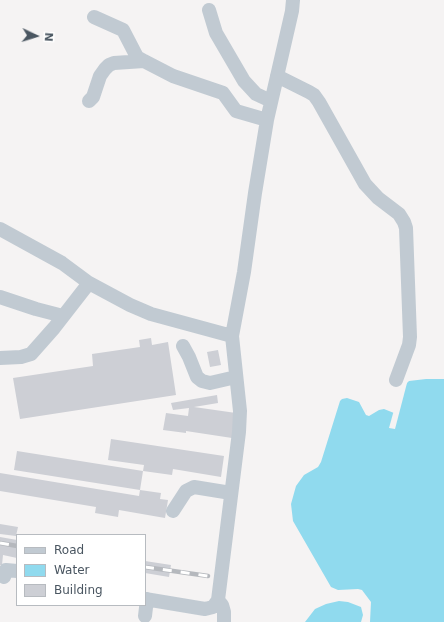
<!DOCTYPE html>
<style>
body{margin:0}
#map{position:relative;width:444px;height:622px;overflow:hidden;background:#f5f3f3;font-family:"DejaVu Sans",sans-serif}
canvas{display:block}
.legend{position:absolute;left:16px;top:534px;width:130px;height:72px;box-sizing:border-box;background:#fff;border:1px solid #b7bbc0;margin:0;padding:5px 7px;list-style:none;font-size:12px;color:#4a5661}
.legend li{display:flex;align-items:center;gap:8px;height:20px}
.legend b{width:20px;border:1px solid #b7bbc0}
.north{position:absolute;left:16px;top:16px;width:40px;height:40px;-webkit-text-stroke:3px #fff;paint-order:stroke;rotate:94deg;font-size:11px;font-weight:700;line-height:16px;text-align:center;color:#4a5661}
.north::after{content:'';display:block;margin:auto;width:14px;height:18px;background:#4a5661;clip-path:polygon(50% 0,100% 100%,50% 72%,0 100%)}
</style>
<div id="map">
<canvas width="444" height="622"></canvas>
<ul class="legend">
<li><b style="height:5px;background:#c1cad2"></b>Road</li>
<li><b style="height:11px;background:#90daee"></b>Water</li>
<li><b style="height:11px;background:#cdcfd5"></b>Building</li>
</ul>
<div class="north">N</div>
</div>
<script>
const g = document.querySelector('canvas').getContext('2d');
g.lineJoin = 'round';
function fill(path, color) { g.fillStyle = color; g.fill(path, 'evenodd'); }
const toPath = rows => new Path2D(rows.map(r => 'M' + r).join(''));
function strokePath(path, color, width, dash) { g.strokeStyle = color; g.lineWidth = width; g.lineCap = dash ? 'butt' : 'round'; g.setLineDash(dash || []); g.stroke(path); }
fill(toPath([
 [426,379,444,379,444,622,370,622,371,602,362,590,358,589,338,590,331,587,293,521,291,504,296,486,304,475,318,467,321,462,340,401,342,399,347,398,359,402,366,415,369,416,379,410,384,409,394,413,405,385,409,381],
 [339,601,348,602,361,607,363,615,361,622,305,622,315,609,326,604]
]), '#90daee');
fill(toPath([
 [405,382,407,383,395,429,389,428,394,410]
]), '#f5f3f3');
fill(toPath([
 [151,338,152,345,168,342,176,395,20,419,13,378,93,366,92,354,140,347,139,340],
 [218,350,221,365,210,367,207,352],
 [217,395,218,403,194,407,236,413,232,438,186,431,186,433,163,430,166,413,188,416,189,408,173,410,171,403],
 [111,439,224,456,221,477,173,469,172,475,143,471,144,465,108,460],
 [17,451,143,471,140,490,14,470],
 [0,473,139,496,140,490,161,493,160,499,168,500,165,518,119,510,118,517,95,513,96,507,0,491],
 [0,524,18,527,16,536,0,534],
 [0,537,17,540,17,558,3,555,2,565,0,565],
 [145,561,171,565,169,577,145,573]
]), '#cdcfd5');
strokePath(toPath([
 [209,10,216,33,244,81,256,94,271,101],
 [94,17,123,30,137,57,144,61,173,76,223,93,236,111,267,120],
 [277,76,309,92,314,95,319,102,365,184,378,198,399,214,404,222,406,228,410,337,409,345,396,380],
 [89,101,93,97,100,76,105,69,109,65,114,63,144,61],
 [0,229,62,263,89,283,130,305,151,314,232,336],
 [0,297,36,309,63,316],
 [183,346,189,357,197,377,202,381,210,383,236,377],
 [0,358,21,357,31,354,54,328,89,283],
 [173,511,186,491,194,487,231,493],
 [4,577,6,570,17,571],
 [145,599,205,609,213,607,218,600,239,432,240,411,232,336,244,272,255,193,267,120,292,11,293,0],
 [218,600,222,605,224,612,224,622],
 [145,616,147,599]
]), '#c1cad2', 14);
const rail = toPath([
 [0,543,17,546],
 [145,567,208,576]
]);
strokePath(rail, '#b5b8bd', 4.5);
strokePath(rail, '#fff', 3, [9]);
</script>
